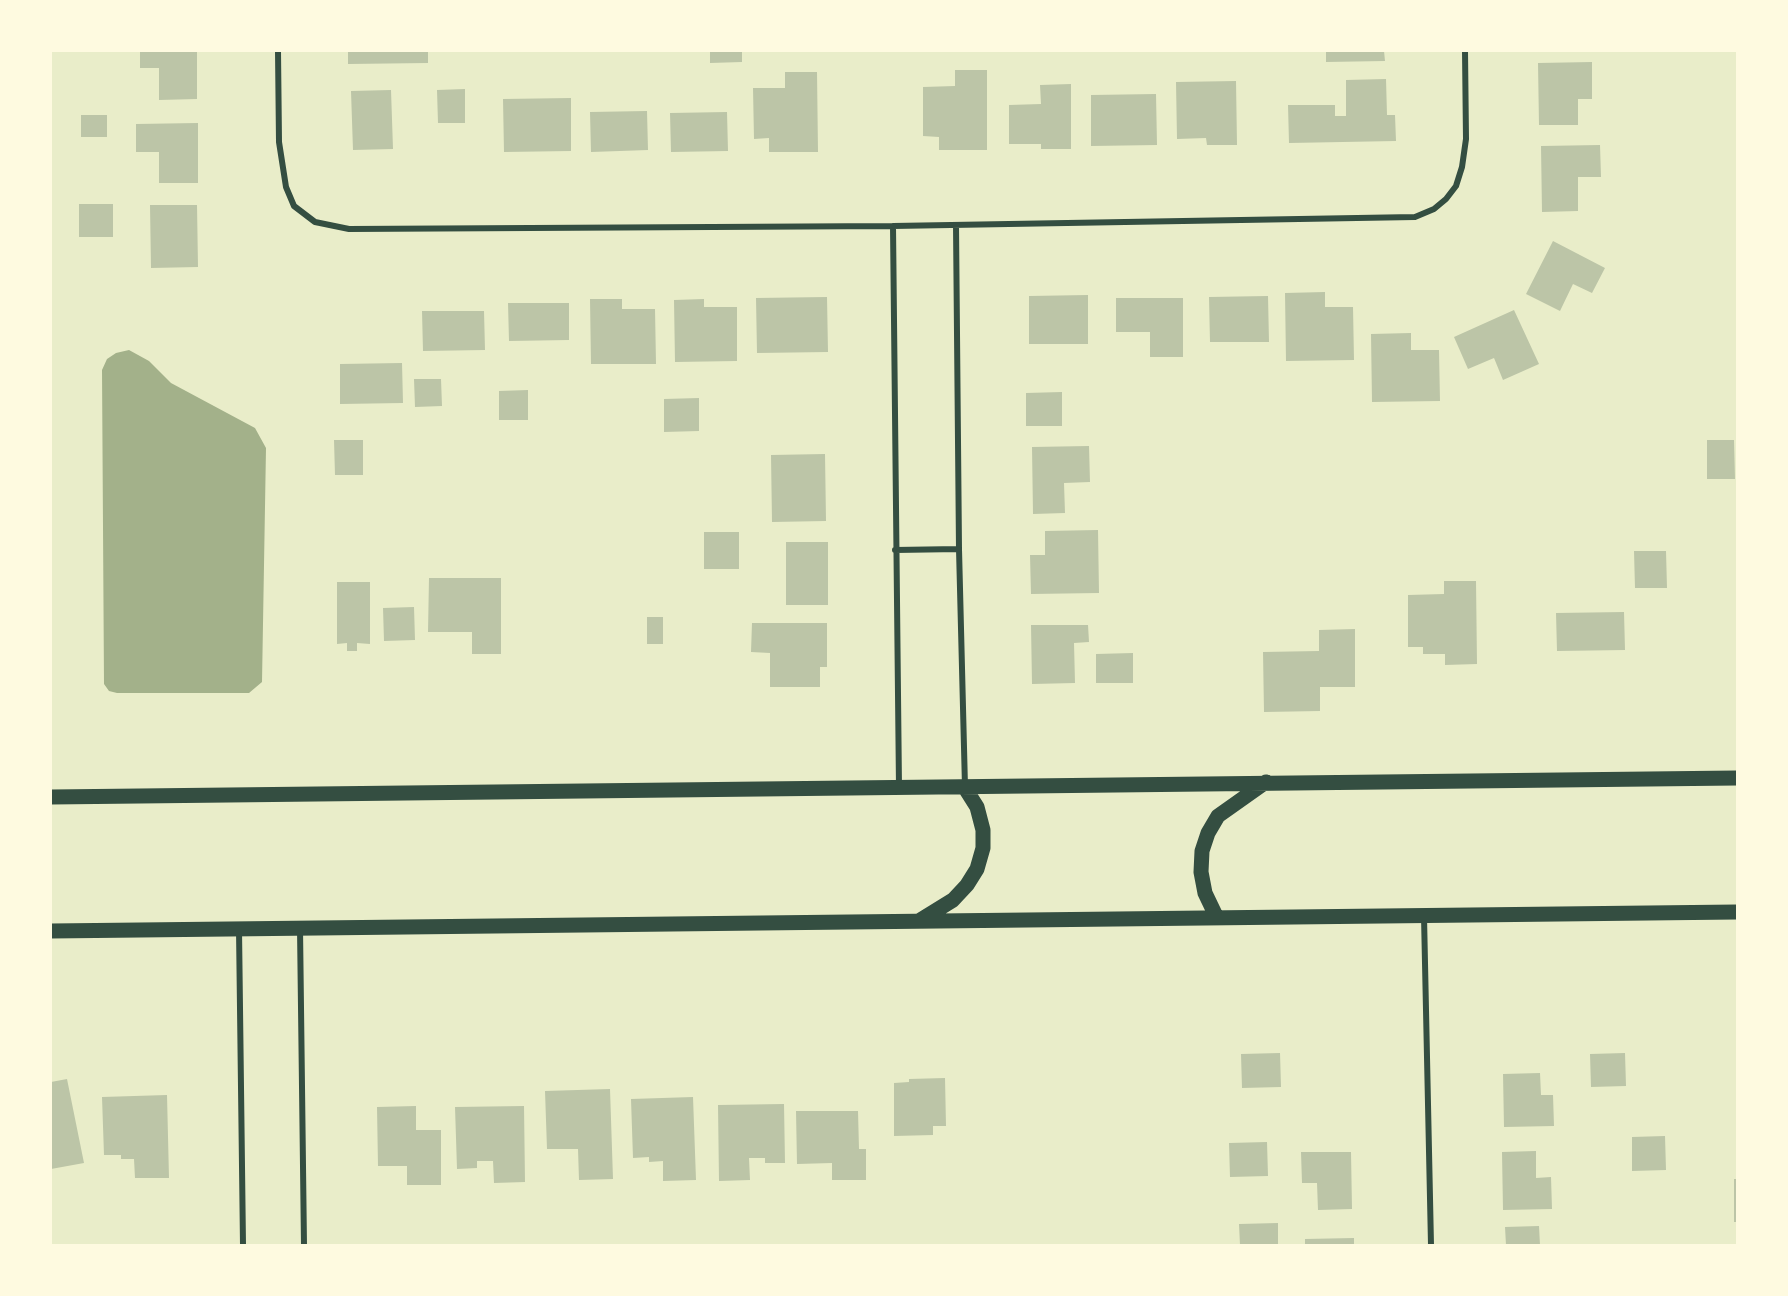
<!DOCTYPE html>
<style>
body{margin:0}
#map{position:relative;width:1788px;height:1296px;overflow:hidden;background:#e9edc9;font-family:"IBM Plex Sans",sans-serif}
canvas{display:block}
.frame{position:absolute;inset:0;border:52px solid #fefae0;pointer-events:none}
</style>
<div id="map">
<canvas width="1788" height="1296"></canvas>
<div class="frame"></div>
</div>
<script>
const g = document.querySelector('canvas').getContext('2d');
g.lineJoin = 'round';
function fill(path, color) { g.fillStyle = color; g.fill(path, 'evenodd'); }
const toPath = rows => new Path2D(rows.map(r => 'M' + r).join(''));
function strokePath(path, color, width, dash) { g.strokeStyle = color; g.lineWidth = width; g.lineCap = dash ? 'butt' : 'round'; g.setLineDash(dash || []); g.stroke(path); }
fill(toPath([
 [129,350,149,361,171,383,255,428,266,448,262,682,249,693,117,693,109,691,104,684,102,370,107,359,116,353]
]), '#a3b18a');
fill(toPath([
 [140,51,197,51,197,99,159,100,159,68,140,68],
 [348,51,428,51,428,63,348,64],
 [710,51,742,51,742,62,710,63],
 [1326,51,1384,51,1385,61,1326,62],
 [1592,62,1592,99,1578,99,1578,125,1539,125,1538,63],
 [955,70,987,70,987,150,939,150,939,137,923,136,923,87,955,86],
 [785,72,817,72,818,152,769,152,769,138,754,139,753,88,785,88],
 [1386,79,1387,115,1395,115,1396,141,1289,143,1288,105,1335,105,1335,116,1346,116,1346,80],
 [1236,81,1237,145,1207,145,1206,138,1177,139,1176,82],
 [1071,84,1071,149,1041,149,1041,144,1009,144,1009,105,1041,104,1040,85],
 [465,89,465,123,438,123,437,90],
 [391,90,393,149,353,150,351,91],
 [1156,94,1157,145,1091,146,1091,95],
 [571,98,571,151,504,152,503,99],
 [647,111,648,150,591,152,590,112],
 [727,112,728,151,671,152,670,113],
 [81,115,107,115,107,137,81,137],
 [198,123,198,183,159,183,159,152,136,152,136,124],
 [1600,145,1601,177,1578,177,1578,211,1542,212,1541,146],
 [79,204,113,204,113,237,79,237],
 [150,205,197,205,198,267,151,268],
 [1553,241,1605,268,1592,293,1573,284,1560,311,1526,294],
 [1325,292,1325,307,1353,307,1354,360,1286,361,1285,293],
 [1088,295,1088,344,1029,344,1029,296],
 [1268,296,1269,342,1210,342,1209,297],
 [827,297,828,352,757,353,756,298],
 [1116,298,1183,298,1183,357,1150,357,1150,332,1116,332],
 [590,299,622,299,622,309,655,309,656,364,591,364],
 [704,299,704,307,737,307,737,361,675,362,674,300],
 [508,303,569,303,569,340,509,341],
 [1514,310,1539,364,1503,380,1494,358,1468,369,1454,337],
 [422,311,484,311,485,350,423,351],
 [1411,333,1411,350,1439,350,1440,401,1372,402,1371,334],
 [402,363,403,403,340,404,340,364],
 [414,379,441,379,442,406,415,407],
 [528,390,528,420,499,420,499,391],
 [1062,392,1062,426,1026,426,1026,393],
 [699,398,699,431,664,432,664,399],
 [334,440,363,440,363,475,335,475],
 [1707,440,1734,440,1735,479,1707,479],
 [1089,446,1090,482,1064,483,1065,513,1033,514,1032,447],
 [825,454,826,521,772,522,771,455],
 [1098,530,1099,593,1031,594,1030,555,1045,555,1045,531],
 [704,532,739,532,739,569,704,569],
 [786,542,828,542,828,605,786,605],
 [1634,551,1666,551,1667,588,1635,588],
 [429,578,501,578,501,654,472,654,472,632,428,632],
 [1444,581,1476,581,1477,664,1445,665,1445,654,1423,654,1423,647,1408,647,1408,595,1444,594],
 [337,582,370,582,370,644,357,643,357,651,347,651,347,643,337,644],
 [414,607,415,640,384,641,383,608],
 [1624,612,1625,650,1557,651,1556,613],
 [647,617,663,617,663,644,647,644],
 [752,623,827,623,827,667,820,667,820,687,770,687,770,653,751,652],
 [1031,625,1088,625,1089,642,1074,643,1075,683,1032,684],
 [1355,629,1355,687,1320,687,1320,711,1264,712,1263,652,1319,651,1319,630],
 [1133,653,1133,683,1096,683,1096,654],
 [1280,1053,1281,1087,1242,1088,1241,1054],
 [1625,1053,1626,1086,1591,1087,1590,1054],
 [1540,1073,1541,1095,1553,1095,1554,1126,1504,1127,1503,1074],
 [945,1078,946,1126,933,1126,933,1135,894,1136,894,1083,909,1082,909,1079],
 [67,1079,84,1163,51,1169,51,1082],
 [610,1089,613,1179,579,1180,578,1149,547,1149,545,1091],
 [167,1095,169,1178,135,1178,134,1159,121,1159,121,1155,104,1155,102,1097],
 [693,1097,696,1180,663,1181,663,1161,649,1162,649,1157,633,1158,631,1099],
 [784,1104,785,1163,765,1163,765,1158,749,1158,750,1180,719,1181,718,1105],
 [416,1106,416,1130,441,1130,441,1185,407,1185,407,1166,378,1166,377,1107],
 [524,1106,525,1182,494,1183,493,1161,477,1161,477,1168,457,1169,455,1107],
 [796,1111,858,1111,859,1149,866,1149,866,1180,832,1180,832,1163,797,1164],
 [1665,1136,1666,1170,1632,1171,1632,1137],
 [1267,1142,1268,1176,1230,1177,1229,1143],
 [1536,1151,1536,1178,1551,1177,1552,1209,1503,1210,1502,1152],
 [1301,1152,1351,1152,1352,1209,1318,1210,1317,1183,1302,1183],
 [1734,1179,1737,1179,1737,1222,1734,1222],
 [1278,1223,1278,1245,1240,1245,1239,1224],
 [1539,1226,1540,1245,1506,1245,1505,1227],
 [1354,1238,1354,1245,1305,1245,1305,1239]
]), '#bcc5a7');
strokePath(toPath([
 [278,51,279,142,286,187,294,206,315,222,349,229,893,226,1415,217,1434,209,1446,199,1456,186,1462,167,1466,139,1465,51],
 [956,225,959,549,965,787],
 [893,226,899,787],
 [895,550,959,549],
 [1424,916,1431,1245],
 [300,928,304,1245],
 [239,929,243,1245]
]), '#344e41', 6);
strokePath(toPath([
 [51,797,1737,778],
 [1216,916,1205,893,1201,872,1202,851,1208,833,1218,816,1266,782],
 [919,921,953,900,967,885,977,869,983,848,983,830,977,807,965,788],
 [51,931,1737,912]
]), '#344e41', 15);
</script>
